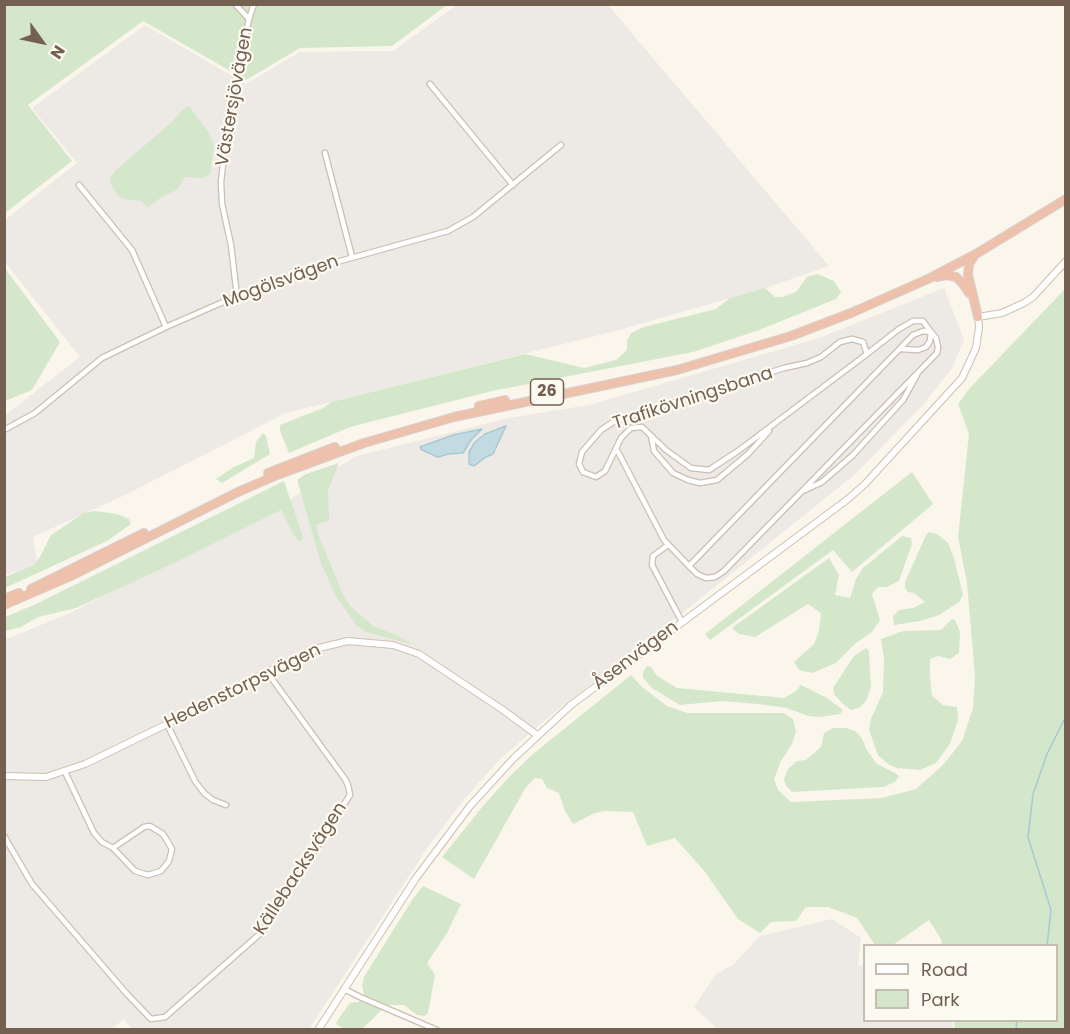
<!DOCTYPE html>
<meta charset="utf-8">
<style>
body{margin:0}
#map{position:relative;width:1070px;height:1034px;overflow:hidden;background:#faf6ec;font-family:Poppins,sans-serif}
canvas{display:block}
.frame{position:absolute;inset:0;border:6px solid #736051;pointer-events:none}
.legend{position:absolute;left:863px;top:944px;width:195px;height:78px;box-sizing:border-box;background:#fdfaf2;border:2px solid #c6bcb2;margin:0;padding:8px 10px;list-style:none;font-size:18px;color:#736051}
.legend li{display:flex;align-items:center;gap:12px;height:30px}
.legend b{width:30px;border:2px solid #c6bcb2}
.north{position:absolute;left:12px;top:12px;width:60px;height:60px;-webkit-text-stroke:4px #fdfaf2;paint-order:stroke;rotate:123deg;font-size:16px;font-weight:700;line-height:24px;text-align:center;color:#736051}
.north::after{content:'';display:block;margin:auto;width:21px;height:27px;background:#736051;clip-path:polygon(50% 0,100% 100%,50% 72%,0 100%)}
</style>
<div id="map">
<canvas width="1070" height="1034"></canvas>
<div class="frame"></div>
<ul class="legend">
<li><b style="height:8px;background:#fff"></b>Road</li>
<li><b style="height:16px;background:#d4e7cb"></b>Park</li>
</ul>
<div class="north">N</div>
</div>
<script>
const g = document.querySelector('canvas').getContext('2d');
g.lineJoin = 'round';
function fill(path, color) { g.fillStyle = color; g.fill(path, 'evenodd'); }
const toPath = rows => new Path2D(rows.map(r => 'M' + r).join(''));
function strokePath(path, color, width, dash) { g.strokeStyle = color; g.lineWidth = width; g.lineCap = dash ? 'butt' : 'round'; g.setLineDash(dash || []); g.stroke(path); }
function label(font, color, halo, rows, align = 'center') {
  g.font = font + ' Poppins,sans-serif'; g.lineWidth = 4.5; g.setLineDash([]); g.textBaseline = 'middle'; g.strokeStyle = halo; g.fillStyle = color; for (const [text, x, y, turn = 0] of rows) {
    g.save(); g.translate(x, y); g.rotate((+turn || 0) * Math.PI / 180); g.textAlign = isNaN(turn) ? turn : align; if (halo) g.strokeText(text, 0, 0); g.fillText(text, 0, 0); g.restore();
  }
}
fill(toPath([
 [457,5,608,5,829,266,765,288,623,329,286,413,123,496,33,537,38,565,5,575,4,416,80,357,5,262,5,220,77,163,32,108,145,25,246,84,300,52,393,51],
 [944,288,964,340,951,370,922,406,853,476,690,607,550,716,500,759,466,797,428,847,309,1029,132,1029,124,1019,111,1029,7,1030,5,1027,4,640,68,614,288,501,337,468,357,456,509,418,589,405,819,338],
 [832,919,861,938,858,965,864,966,864,1020,952,1021,953,1029,718,1029,694,1007,715,975,734,964,760,936]
]), '#ede9e4');
fill(toPath([
 [4,5,447,5,392,46,300,48,246,80,143,21,28,105,72,161,5,213],
 [189,106,209,133,214,145,210,174,203,178,185,177,177,190,163,196,148,207,141,201,125,199,118,196,110,182,111,176,116,170,172,122,184,108],
 [4,267,60,342,32,390,5,401],
 [817,274,834,281,841,292,836,299,759,330,693,352,492,391,350,427,289,453,280,431,280,425,323,408,331,402,525,354,584,368,616,360,627,350,627,341,631,333,644,327,716,309,730,298,765,288,775,297,782,297,796,292,807,277],
 [1065,289,1065,1029,955,1029,954,1021,1056,1020,1056,946,942,945,941,939,929,920,893,945,875,945,857,918,828,907,806,907,796,921,771,922,760,933,738,919,705,872,675,838,647,846,633,812,604,811,595,813,573,824,565,811,559,793,547,788,542,779,535,778,526,787,474,879,442,857,483,806,508,778,533,754,631,675,641,686,667,706,687,713,784,713,793,719,796,731,792,744,781,761,774,779,778,790,791,802,882,798,916,789,943,765,962,741,973,708,975,676,967,583,958,537,969,434,958,404,969,389],
 [263,433,266,436,270,454,222,483,216,479,234,467,254,458,256,442],
 [339,463,328,490,329,520,316,525,318,534,343,595,351,607,373,626,396,635,414,645,366,632,356,625,336,596,321,563,298,483,298,479,306,474],
 [912,472,933,504,852,572,833,550,710,640,705,634],
 [284,481,302,534,302,540,299,541,295,537,281,510,172,564,76,608,38,617,21,627,5,631,5,617,36,604],
 [95,511,117,514,129,519,131,524,107,541,5,588,5,577,34,565,40,557,51,535,84,513],
 [929,532,937,534,948,543,954,558,963,595,959,602,939,615,920,621,894,625,893,616,899,610,913,608,925,602,914,593,908,592,905,588,905,582,926,535],
 [902,536,911,538,912,544,899,581,887,587,878,587,872,594,880,620,872,632,856,643,836,663,812,673,799,670,794,662,814,644,819,631,821,613,808,604,755,637,739,634,732,628,829,558,839,575,835,595,850,598,856,579,863,568],
 [952,619,955,620,960,632,959,653,950,659,938,656,930,659,930,676,932,696,943,705,957,707,958,720,950,744,936,763,920,770,897,768,888,764,878,755,869,730,871,719,883,692,884,659,881,639,903,631,941,630],
 [866,648,869,651,871,687,866,701,859,708,851,710,842,703,834,694,833,688,854,656],
 [647,666,651,667,657,676,677,688,784,698,796,691,801,685,827,698,843,710,840,714,820,717,808,716,787,708,758,704,722,701,680,705,652,688,643,678,643,672],
 [833,728,846,728,855,731,862,738,866,749,877,764,897,774,899,777,895,782,883,787,792,792,786,786,784,779,788,769,797,761,806,760,821,747,824,733],
 [423,886,461,904,447,933,427,963,435,975,428,1013,425,1016,417,1015,404,1005,387,1005,362,1029,344,1029,336,1024,339,1018,350,1003,358,1002,365,998,362,987,364,977,412,900]
]), '#d4e7cb');
const water = toPath([
 [506,426,493,454,486,457,474,466,469,464,469,452,475,442,485,434,506,426],
 [482,429,471,440,463,453,448,454,438,457,422,450,420,447,453,435,482,429]
]);
fill(water, '#c2dbe2');
strokePath(water, '#a9c9d3', 1.5);
strokePath(toPath([
 [1047,946,1051,910,1028,837,1033,794,1047,754,1066,716],
 [1016,1030,1017,1020]
]), '#a9c9d3', 1.5);
const street = toPath([
 [235,4,249,19],
 [430,84,513,185],
 [325,153,352,257],
 [79,185,132,250,166,327],
 [237,296,231,245,222,204,221,182,229,110,249,19,254,4],
 [923,331,931,332,936,338,938,347,937,353,724,571,715,577,706,578,697,574,689,566,913,335,923,331],
 [867,354,863,342,852,339,840,342,821,357,807,363,784,368,615,421,601,430,582,452,579,464,583,472,596,477,605,471,621,438,631,428,642,427,666,450,691,468,709,470,738,451,867,354,899,329,913,321,923,321,931,332,930,341,926,347,918,350,901,349],
 [4,430,35,413,102,358,166,327,237,296,326,265,448,231,473,217,561,145],
 [651,436,654,451,673,473,688,480,700,483,717,480,748,454,769,431],
 [617,450,664,540,689,566],
 [805,490,822,482,853,455,903,400,917,375],
 [668,545,653,556,652,565,682,622],
 [167,724,195,781,204,793,213,800,226,805],
 [65,772,94,833,102,842,113,848,135,871,148,875,161,871,169,861,172,849,163,834,150,826,144,827,113,848],
 [4,836,32,884,127,994,151,1019,165,1017,262,932,350,795,348,785,345,779,267,672],
 [344,989,360,997,437,1030]
]);
const secondary = toPath([
 [4,776,46,777,85,764,167,724,267,672,319,648,348,641,393,645,419,654,503,710,537,735],
 [318,1030,416,878,470,806,513,759,571,705,848,499,865,484,962,378,976,348,979,327,978,317,1002,313,1024,303,1033,297,1066,261]
]);
const highway = toPath([
 [974,256,969,264,968,275,978,317],
 [937,277,946,275,956,277,963,284,969,293],
 [479,406,505,400],
 [268,473,335,447],
 [31,589,144,533],
 [4,599,19,593],
 [4,605,71,576,238,492,277,475,364,443,454,417,677,370,791,336,851,313,928,279,976,254,1066,199]
]);
strokePath(street, '#ccbfb2', 7);
strokePath(secondary, '#cec0b0', 8);
strokePath(highway, '#d8d2ce', 10);
strokePath(street, '#fff', 4.5);
strokePath(secondary, '#fff', 6);
strokePath(highway, '#edc1ab', 8);
for (const [x, y, w] of [
 [547,392,33]
]) { const box = new Path2D(); box.roundRect(x - w / 2, y - 13, w, 26, 4.5); g.fillStyle = '#fdfaf2'; g.fill(box); strokePath(box, '#736051', 1.5); }
label('bold 16px', '#736051', null, [
 ["26",547,392]
]);
label('18px', '#736051', '#fdfaf2', [
 ["Västersjövägen",235,97,-80],
 ["Mogölsvägen",281,282,-20],
 ["Trafikövningsbana",693,399,-18],
 ["Åsenvägen",636,656,-37],
 ["Hedenstorpsvägen",243,687,-26],
 ["Källebacksvägen",301,869,-57]
]);
</script>
